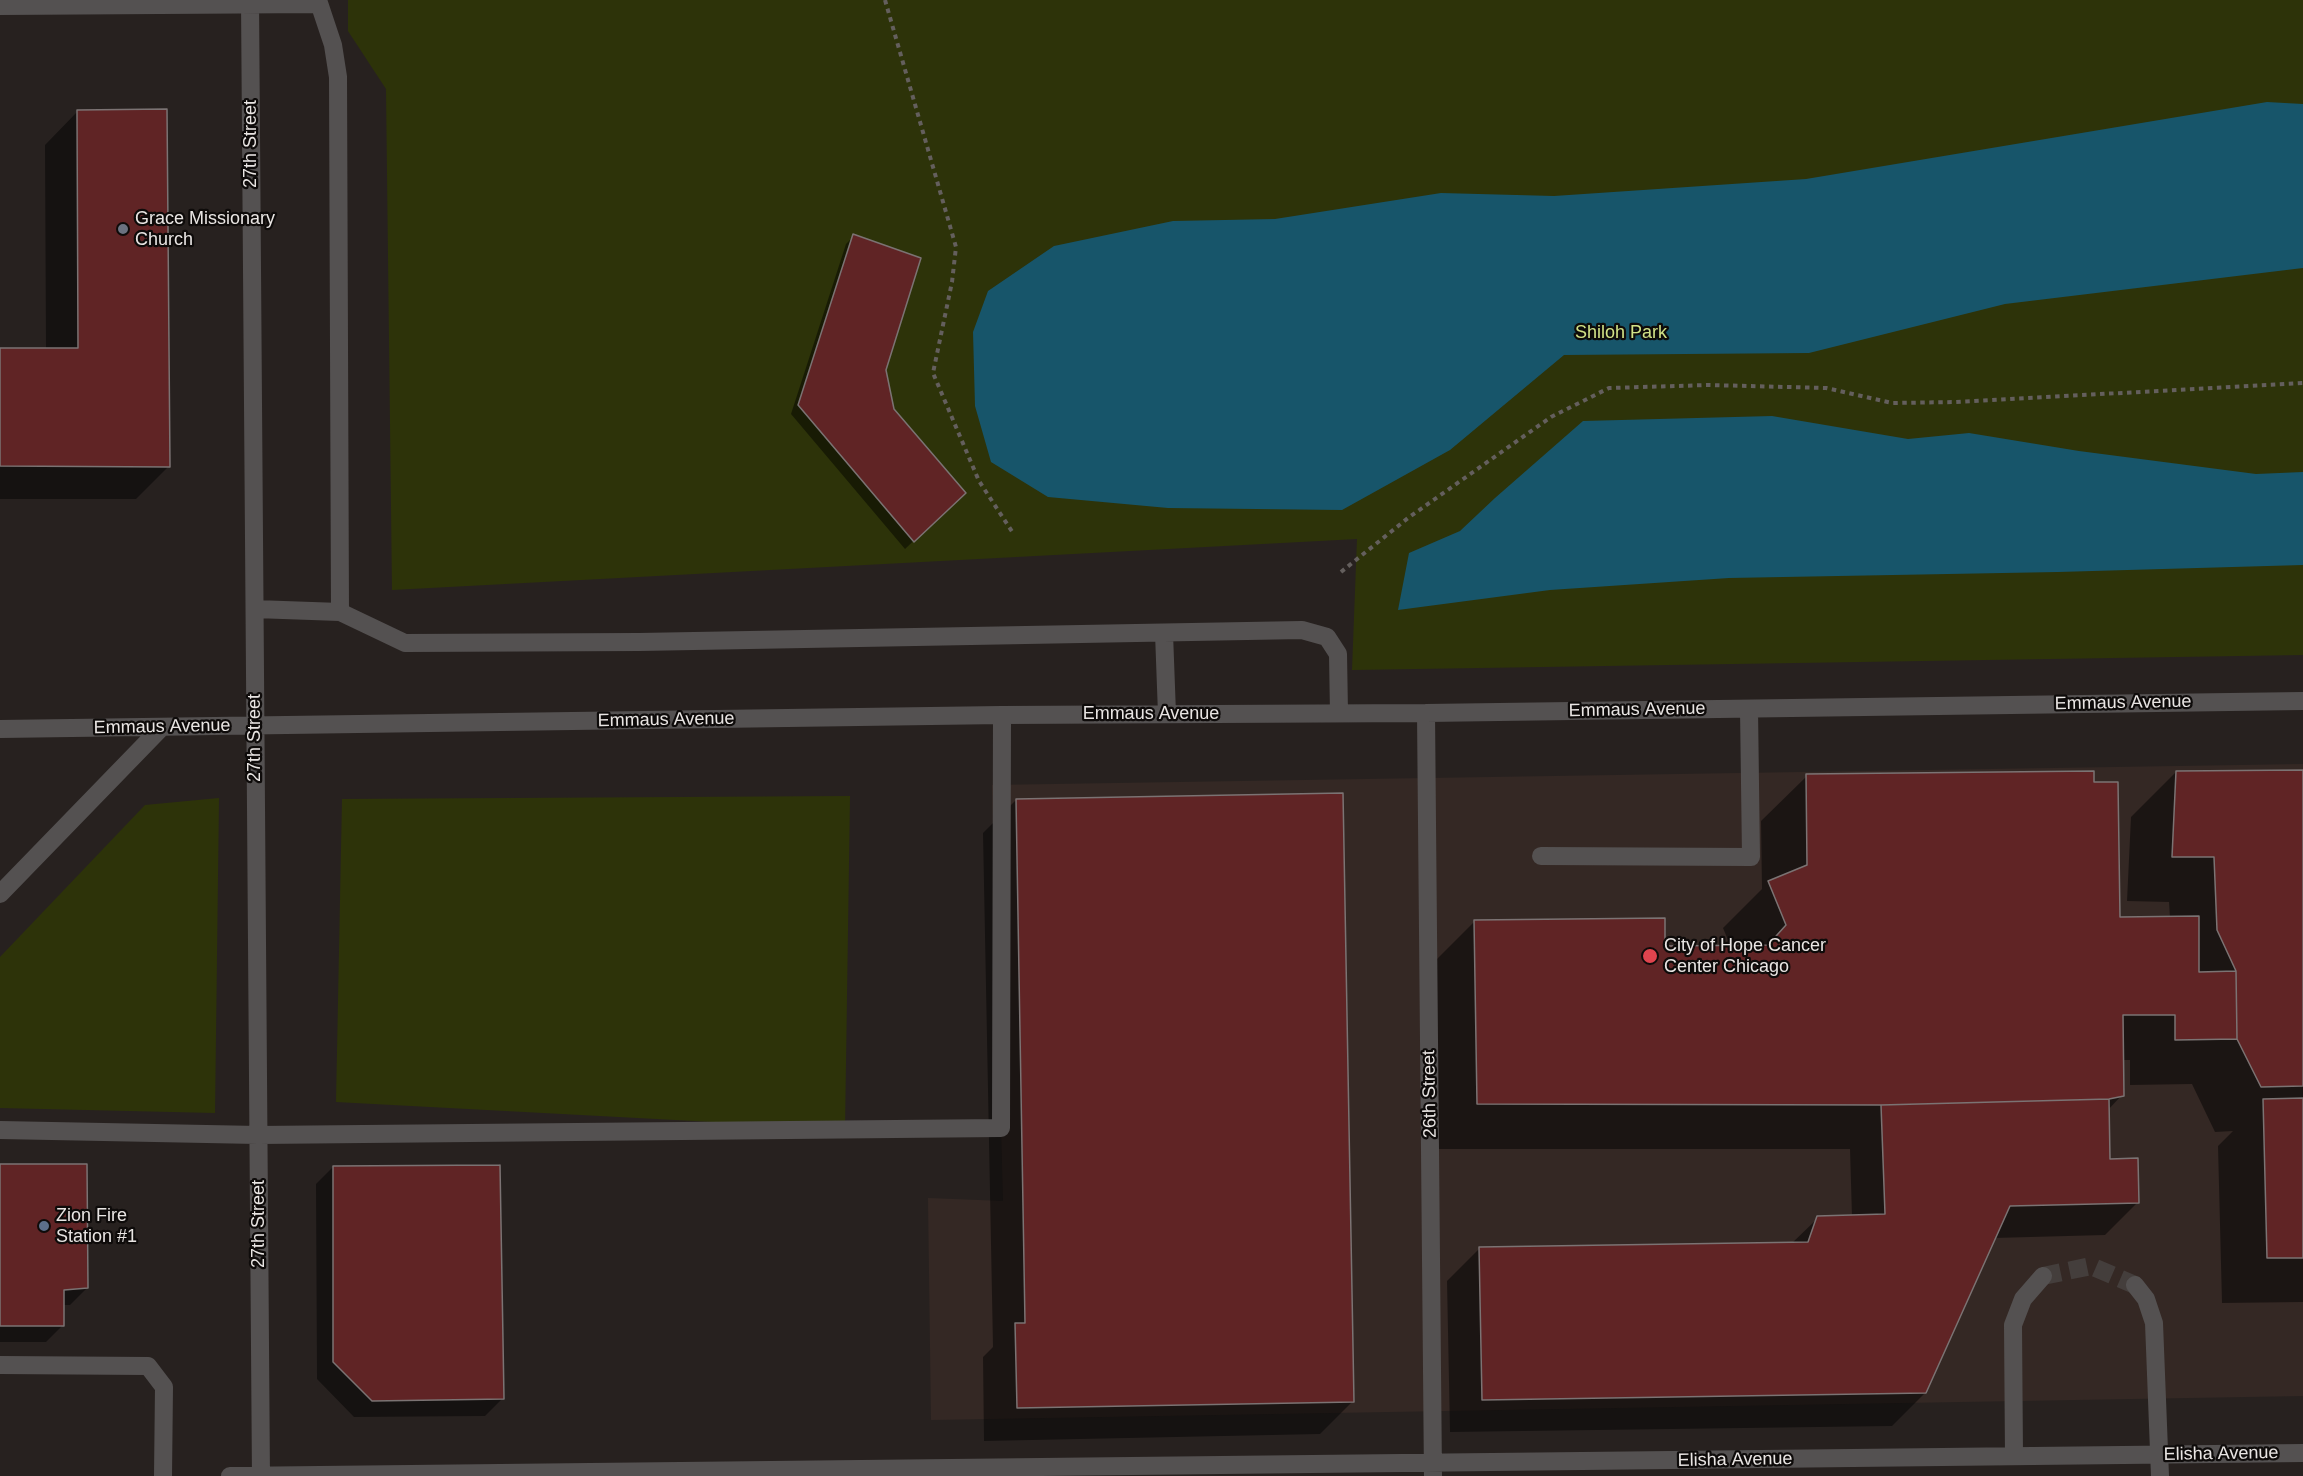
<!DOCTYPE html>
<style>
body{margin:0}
canvas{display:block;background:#27211f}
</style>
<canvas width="2303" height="1476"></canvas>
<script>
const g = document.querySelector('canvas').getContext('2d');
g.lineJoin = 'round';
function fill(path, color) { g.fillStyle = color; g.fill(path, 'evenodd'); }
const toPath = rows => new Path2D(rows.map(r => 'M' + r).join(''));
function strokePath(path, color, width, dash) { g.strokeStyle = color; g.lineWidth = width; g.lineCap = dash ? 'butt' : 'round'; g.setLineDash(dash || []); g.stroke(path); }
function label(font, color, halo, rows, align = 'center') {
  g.font = font + ' Helvetica,sans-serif'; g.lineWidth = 4.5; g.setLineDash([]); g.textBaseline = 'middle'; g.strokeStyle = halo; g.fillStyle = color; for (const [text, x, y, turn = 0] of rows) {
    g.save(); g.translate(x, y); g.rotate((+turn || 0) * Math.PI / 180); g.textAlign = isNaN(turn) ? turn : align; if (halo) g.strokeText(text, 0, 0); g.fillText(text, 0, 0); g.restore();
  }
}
fill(toPath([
 [2303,764,2303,1396,931,1420,928,1198,1003,1201,992,785]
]), '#342824');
fill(toPath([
 [348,0,2303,0,2303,655,1352,670,1357,539,392,590,386,89,348,31],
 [850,796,845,1129,336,1102,342,799],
 [219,798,215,1113,0,1108,0,957,145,805]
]), '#2d3309');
fill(toPath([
 [2267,102,2303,104,2303,268,2005,304,1809,353,1564,355,1450,450,1342,510,1168,508,1048,497,991,462,975,406,973,332,988,291,1054,246,1173,221,1275,219,1441,193,1554,196,1806,179],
 [1772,416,1908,439,1969,433,2079,451,2256,474,2303,472,2303,565,2058,572,1729,578,1550,590,1398,610,1409,553,1460,531,1495,498,1583,421]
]), '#17556a');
fill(toPath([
 [77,112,169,466,136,499,0,499,0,350,46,350,45,145],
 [854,236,893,409,964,493,905,549,791,414,846,244],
 [2303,771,2303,1302,2222,1303,2218,1146,2233,1131,2215,1132,2192,1084,2130,1085,2130,1060,2122,1060,2122,1095,2107,1111,2109,1161,2138,1202,2105,1235,1994,1238,1925,1393,1892,1426,1450,1432,1447,1281,1480,1248,1791,1244,1818,1218,1852,1217,1850,1149,1432,1149,1429,967,1475,921,1664,948,1731,947,1723,928,1762,889,1761,821,1807,776,2118,918,2170,918,2169,902,2127,901,2131,817,2176,772],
 [1016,800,1353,1401,1320,1434,984,1441,983,1357,993,1347,983,833],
 [0,1165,87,1288,70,1305,63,1305,63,1325,46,1342,0,1342],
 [333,1167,502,1399,485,1416,354,1417,317,1379,316,1184]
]), '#0007');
const building = toPath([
 [167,109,170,467,0,466,0,348,78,348,77,110,167,109],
 [853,234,921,258,886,370,894,409,966,493,914,542,798,405,853,234],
 [2303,770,2303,1086,2261,1087,2237,1039,2236,971,2217,930,2214,857,2172,857,2176,771,2303,770],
 [2094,771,2094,782,2118,782,2120,917,2199,916,2199,972,2236,971,2237,1039,2175,1040,2175,1015,2123,1015,2124,1096,2109,1099,1881,1105,1477,1104,1474,920,1665,918,1665,946,1768,945,1786,925,1768,881,1807,865,1806,774,2094,771],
 [1343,793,1354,1402,1017,1408,1015,1323,1025,1323,1016,799,1343,793],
 [2303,1098,2303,1258,2267,1258,2263,1099,2303,1098],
 [2109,1099,2110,1159,2138,1158,2139,1203,2010,1206,1926,1393,1482,1400,1479,1247,1808,1242,1817,1216,1885,1214,1881,1105,2109,1099],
 [0,1164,87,1164,88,1288,64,1290,64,1326,0,1326,0,1164],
 [500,1165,504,1399,372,1401,333,1362,333,1166,500,1165]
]);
fill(building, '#602425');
strokePath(building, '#7b7373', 1.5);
strokePath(toPath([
 [2043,1276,2091,1266,2135,1285]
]), '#443e3c', 18, [18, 9]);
strokePath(toPath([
 [885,0,956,247,952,282,933,373,979,481,1013,533],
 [1341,572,1408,518,1551,417,1609,388,1709,385,1826,388,1892,403,1956,402,2303,383]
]), '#645f5d', 4, [4.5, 4.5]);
strokePath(toPath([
 [250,0,261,1476],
 [318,0,333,45,338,77,340,612],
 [0,6,318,4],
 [255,609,340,612,405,643,639,642,1302,630,1327,637,1338,654,1339,713],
 [1164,633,1167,714],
 [1426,713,1433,1476],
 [0,729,1002,715,1426,713,2303,701],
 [1541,856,1751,857,1749,709],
 [0,894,162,727],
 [0,1130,258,1135,1001,1128,1002,715],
 [2135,1285,2146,1299,2154,1323,2160,1476],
 [0,1365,148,1366,164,1387,163,1476],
 [2014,1456,2013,1325,2023,1299,2043,1276],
 [230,1476,2303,1453]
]), '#545151', 18);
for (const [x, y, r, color] of [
 [123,229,6,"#6b7280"],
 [1650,956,8,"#e0444e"],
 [44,1226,6,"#5c6f8a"]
]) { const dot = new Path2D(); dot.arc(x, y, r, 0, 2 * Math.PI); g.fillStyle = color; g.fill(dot); strokePath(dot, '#0e0b0a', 2); }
label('18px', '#e9e5e3', '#0e0b0a', [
 ["27th Street",251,144,-90],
 ["Emmaus Avenue",2123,703,-1],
 ["Emmaus Avenue",1637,710,-1],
 ["Emmaus Avenue",1151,714],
 ["Emmaus Avenue",666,720,-1],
 ["Emmaus Avenue",162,727,-1],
 ["27th Street",255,738,-90],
 ["26th Street",1430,1094,-91],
 ["27th Street",259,1224,-90],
 ["Elisha Avenue",2221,1454,-1],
 ["Elisha Avenue",1735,1460,-1]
]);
label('18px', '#e9e5e3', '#0e0b0a', [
 ["Grace Missionary",135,219],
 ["Church",135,240],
 ["City of Hope Cancer",1664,946],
 ["Center Chicago",1664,967],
 ["Zion Fire",56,1216],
 ["Station #1",56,1237]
], 'left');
label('18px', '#d1e287', '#0e0b0a', [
 ["Shiloh Park",1621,333]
]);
</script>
